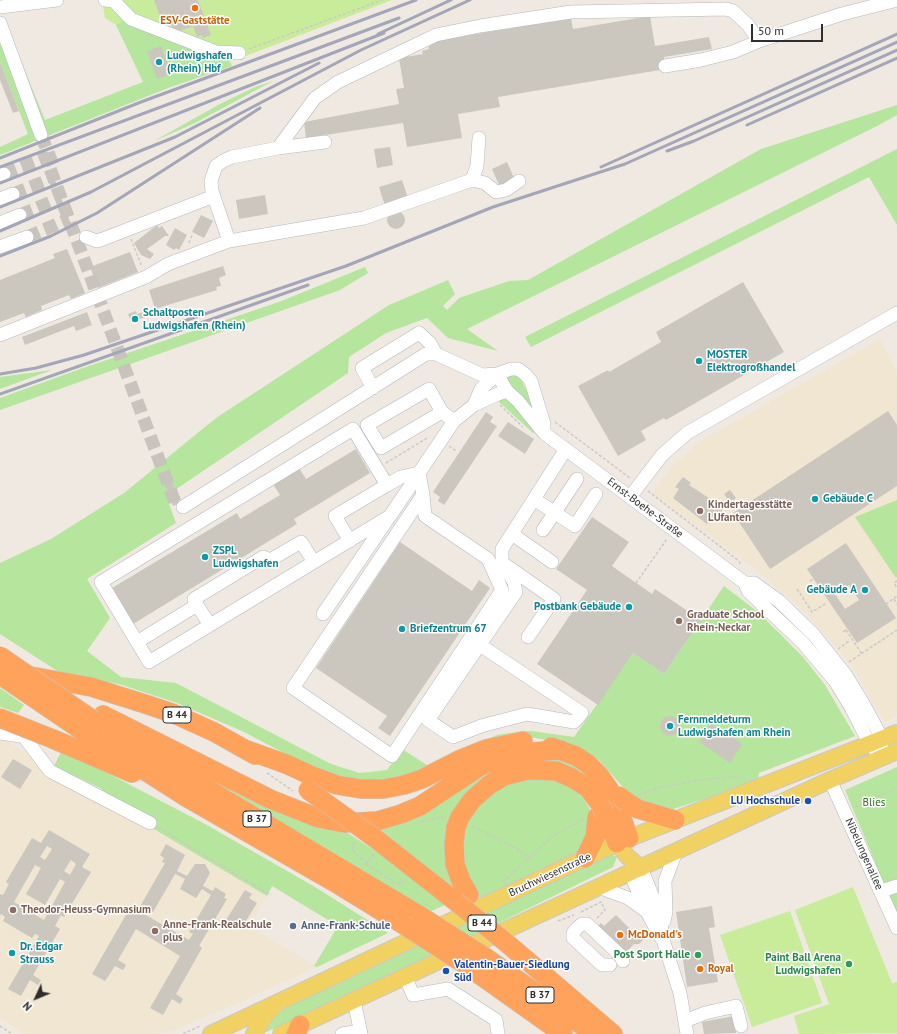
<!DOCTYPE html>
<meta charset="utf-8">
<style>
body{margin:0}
#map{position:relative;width:897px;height:1034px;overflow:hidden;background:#efe9e1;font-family:"PT Sans",sans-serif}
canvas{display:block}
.north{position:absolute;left:16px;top:978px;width:40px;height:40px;-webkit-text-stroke:3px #fff;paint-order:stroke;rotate:226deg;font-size:11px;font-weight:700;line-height:16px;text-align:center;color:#2e2e2e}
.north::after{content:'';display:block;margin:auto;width:14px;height:18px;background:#2e2e2e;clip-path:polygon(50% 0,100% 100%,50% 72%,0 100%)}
.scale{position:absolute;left:751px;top:24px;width:72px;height:18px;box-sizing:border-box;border:2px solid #2e2e2e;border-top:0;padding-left:5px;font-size:12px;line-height:14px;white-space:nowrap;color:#2e2e2e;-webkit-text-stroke:3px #fff;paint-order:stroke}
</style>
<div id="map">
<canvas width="897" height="1034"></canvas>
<div class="north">N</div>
<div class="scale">50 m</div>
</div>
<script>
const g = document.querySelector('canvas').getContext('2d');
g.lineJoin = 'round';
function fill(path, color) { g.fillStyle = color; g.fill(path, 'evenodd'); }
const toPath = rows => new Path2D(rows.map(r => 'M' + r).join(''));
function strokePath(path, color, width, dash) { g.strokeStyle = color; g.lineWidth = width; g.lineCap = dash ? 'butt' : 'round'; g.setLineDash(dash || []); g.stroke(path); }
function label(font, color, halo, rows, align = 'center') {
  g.font = font + ' "PT Sans",sans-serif'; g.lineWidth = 3; g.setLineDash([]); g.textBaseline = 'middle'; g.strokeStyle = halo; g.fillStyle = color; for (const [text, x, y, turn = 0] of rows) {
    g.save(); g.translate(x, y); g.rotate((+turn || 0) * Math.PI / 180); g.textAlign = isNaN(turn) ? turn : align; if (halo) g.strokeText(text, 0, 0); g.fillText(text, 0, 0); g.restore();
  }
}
fill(toPath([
 [880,339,897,373,897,716,885,722,851,665,805,612,753,568,652,493,671,468,699,442],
 [0,740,7,741,42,764,45,775,147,825,267,896,249,926,317,967,224,1009,169,1032,155,1034,25,1034,0,1019]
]), '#f0e6d1');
fill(toPath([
 [133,14,224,50,232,66,168,88,0,155,0,147,28,134,0,62,0,27,7,27,45,120,143,82,116,25],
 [273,81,193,124,154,141,220,104,255,87],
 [897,105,897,115,877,126,467,329,498,351,448,338,427,318,386,333,349,357,348,373,166,496,176,523,87,579,110,618,87,651,121,677,176,683,331,764,360,773,387,770,402,749,427,765,497,735,509,733,531,731,574,737,633,653,664,674,724,586,758,612,803,657,825,685,855,736,759,773,758,782,670,810,658,809,627,792,600,761,589,753,561,742,535,738,516,737,430,769,381,783,322,773,244,732,177,703,119,684,62,674,0,634,0,563,51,539,124,493,216,418,389,305,448,280,455,294,443,306,447,310,459,298,509,281,528,280,761,149],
 [897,149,897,225,869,177,531,347,525,337],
 [365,267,368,273,340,290,0,410,0,398,83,368,279,302],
 [52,370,0,389,0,377],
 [513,373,521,379,531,400,533,415,505,380,507,375],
 [508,397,537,432,533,433,496,399],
 [897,500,897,577,896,578,855,517],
 [0,688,24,705,18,713,0,707],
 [116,726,343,830,393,862,447,904,429,912],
 [61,752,90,764,205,824,315,887,388,933,317,967,314,966,338,926,272,886,267,896,147,825,101,792,102,789,54,766],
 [517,758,565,759,580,766,593,782,576,770,556,763,458,805,461,893,377,830,485,770],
 [897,767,897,915,845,790],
 [530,775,565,783,582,796,590,809,592,820,580,854,483,901,474,892,460,858,462,828,490,788],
 [613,855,617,857,613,867,427,958,262,1034,273,1015,285,1008,393,958,410,947,603,856]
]), '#b6e59e');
fill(toPath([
 [102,0,392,0,230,62,224,50,133,14,116,25,105,18],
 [853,887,892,983,897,982,897,1033,799,1034,794,1016,829,1004,795,910],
 [790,911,822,1003,752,1027,720,935]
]), '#c9ec9a');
fill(toPath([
 [154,0,198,0,211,35,203,38,201,35,197,37,193,26,174,33,171,22,163,25],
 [650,16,655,46,709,37,712,49,664,57,666,69,498,97,500,107,458,114,462,138,407,147,403,123,306,138,304,122,399,104,396,89,404,88,399,58,423,54,422,51,429,49,428,42,571,18,573,29],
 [161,46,171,74,157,79,147,51],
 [0,62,19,111,13,113,0,80],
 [390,147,393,165,377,168,374,149],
 [507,162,515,180,500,187,492,169],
 [402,180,408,198,385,206,379,187],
 [265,195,268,214,239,219,236,200],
 '387 220a9 9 0 1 1 18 0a9 9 0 1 1-18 0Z',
 [201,215,213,221,204,238,192,232],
 [157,225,159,228,162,226,169,236,165,236,147,249,154,254,150,259,141,255,134,243],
 [175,228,187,235,179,250,176,248,174,250,166,245],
 [67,249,85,293,71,299,69,295,41,306,42,310,26,317,24,313,0,322,0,280,55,258,53,254],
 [130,252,138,272,98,288,90,267],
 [223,266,226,275,219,278,221,286,216,287,217,290,155,309,149,290],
 [743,282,784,352,666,420,664,418,641,431,646,440,618,456,578,386,608,370,609,372,661,342,656,332],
 [136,311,137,314,147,311,149,316,131,322,128,314],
 [87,312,92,325,76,331,74,326,25,345,22,337],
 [888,411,897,425,897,486,770,569,733,513],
 [486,412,493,417,490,422,497,426,444,505,438,501,440,497,433,492],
 [508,422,534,439,525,454,498,436],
 [356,449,370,473,294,519,297,524,133,624,112,588,237,513,240,519,280,495,273,484,299,468,306,479],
 [168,473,180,503,173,506,161,476],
 [683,477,691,483,689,485,724,508,717,517,714,515,707,524,673,498,679,489,675,487],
 [730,490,736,498,730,502,724,494],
 [592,517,629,542,612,566,652,594,655,589,701,620,664,674,633,653,598,705,537,664,587,590,556,569],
 [400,542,472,591,479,580,490,588,390,736,378,728,387,716,316,668],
 [846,543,896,618,857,643,807,569],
 [849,585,859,600,845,609,835,594],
 '660 726a10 10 0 1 1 20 0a10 10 0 1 1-20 0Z',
 [711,723,742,744,730,763,699,742],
 [13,759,32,770,20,789,1,777],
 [49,830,90,854,82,867,91,872,64,917,61,915,55,926,60,929,33,975,41,980,38,985,30,980,21,996,8,989,39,936,35,934,32,938,3,921,5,917,1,914,0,916,0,894,3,895,9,884,6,882,32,838,41,843],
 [47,846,52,849,45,860,40,857],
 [71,860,76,864,70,875,64,871],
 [35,865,41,868,26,894,45,905,60,879,65,882,44,920,14,902],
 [166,844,185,855,177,871,187,876,195,864,205,864,210,873,203,886,213,891,215,887,226,894,224,898,227,899,199,946,202,948,176,994,183,999,180,1004,172,999,163,1015,150,1008,180,956,136,929,118,960,126,965,123,970,115,966,105,981,92,974,131,906,138,910,165,863,162,862,164,858,160,855],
 [175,874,185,879,180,889,196,898,202,889,211,895,189,932,193,934,189,940,144,914,148,908,153,912],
 [245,890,252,894,249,898,257,903,241,929,234,925,232,928,224,923],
 [712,906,715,927,709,928,718,982,687,987,676,912],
 [616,915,636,935,640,932,645,938,639,944,634,944,624,954,596,928,601,923,604,926],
 [734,1016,736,1033,704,1034,702,1022]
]), '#cbc7bf');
strokePath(toPath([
 [41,135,53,165],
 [4,174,46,158,176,505],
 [13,194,54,178],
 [20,215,61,198],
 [27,237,69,219]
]), '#c8c4bd', 13, [13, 6]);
const minor = toPath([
 [105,0,114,1,131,19,216,52,239,53],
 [0,7,57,0],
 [0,23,41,135],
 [665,66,701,60,733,52,759,41,842,14,897,0],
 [278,148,315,98,338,82,436,35,480,26,571,12,726,9,733,11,748,25,759,41],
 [0,175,4,174],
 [472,180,477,166,479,138],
 [0,199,13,194],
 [0,223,20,215],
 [86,237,97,241,103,239,214,196],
 [229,241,212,191,211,181,216,166,223,161,232,157,278,148,325,142],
 [0,247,27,237],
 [0,335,146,277,168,264,229,241,364,218,472,180,485,183,496,192,506,190,519,181],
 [373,388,362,368,419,333,430,343,436,354],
 [474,405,481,389,497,374],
 [442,412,381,448,367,425,429,389,442,412,454,421],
 [544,433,544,424,531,381,525,374,518,369,511,369,497,374,507,391,518,401,544,433,745,583,748,591,803,643,835,681,852,709,869,743,882,757],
 [419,473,390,516,149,662,101,582,353,429,387,485,401,477,419,473,454,421,474,405,498,394,507,391],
 [419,473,423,495,293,688,392,756,502,590,488,559,425,516,423,495],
 [630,497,662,455,687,433,897,313],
 [534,499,575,526,596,494],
 [183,507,426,354,436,354,482,375,497,374],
 [543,530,577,479],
 [512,534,552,562],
 [350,541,335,516,387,485],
 [507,566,554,599,528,637],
 [745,583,754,583,779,601,814,635,845,674,864,705,878,731,882,749],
 [197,605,210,625],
 [323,614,387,520],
 [137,642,197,605,194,599,263,557,270,560,301,542,314,562],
 [480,645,582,713,574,722,527,714,481,726,453,737,428,720,516,592,514,582,502,563,502,549,566,449],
 [0,733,32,738],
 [24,737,50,771,150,823],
 [830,780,897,928],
 [641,868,659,912,664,943,680,993,687,1034],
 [630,873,647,912,661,938],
 [598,887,628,898,646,911],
 [881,891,897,886],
 [664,921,666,912,665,881,676,852],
 [610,965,602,965,573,938,573,933,577,928,582,924,587,924,620,955,623,961],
 [405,976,413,995,448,989,496,1020,498,1034],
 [354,1000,361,1034],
 [685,1021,705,1013,736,1006,741,1026],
 [342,1034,360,1031]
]);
const major = toPath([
 [617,843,628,857,641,868],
 [211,1034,617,843,897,733],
 [254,1034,263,1018,273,1007],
 [281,1034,830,780,897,751]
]);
const highway = toPath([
 [25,675,91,687,142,703,172,713,214,732,255,755],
 [103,715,270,799,318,818,344,823,377,821,401,814,420,806,479,767,498,759,518,753,561,750],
 [78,728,186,797,334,882,404,925],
 [107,729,422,917],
 [53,739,132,773],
 [551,747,576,756,588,764,599,775,609,789,614,798],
 [244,749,286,764,312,776,337,785,361,789,383,789,404,785,422,779,461,759,486,749,523,741],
 [628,803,638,809,675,820],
 [618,808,629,838],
 [605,814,617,843],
 [460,817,472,800,489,785,504,776,528,770,556,771,572,778,588,788,600,804],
 [456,827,454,844,455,864,461,881,469,895],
 [376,839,455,901],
 [585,858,595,837,597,817],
 [509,945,613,1034],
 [485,957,594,1034],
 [466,965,563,1034],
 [296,1034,300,1025]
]);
strokePath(minor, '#b4b7c1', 14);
strokePath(major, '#c9c9c9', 18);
strokePath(highway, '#c9c9c9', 20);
strokePath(toPath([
 [249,49,382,0],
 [131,239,142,267],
 [189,243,192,235],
 [500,405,523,427],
 [555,422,630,478],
 [449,446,456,451],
 [386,463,429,437],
 [648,491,739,561,740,564],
 [810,581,814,579],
 [897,581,894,583,897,588],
 [636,583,667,539],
 [797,589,812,612,825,604],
 [894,599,897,604],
 [886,604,897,596],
 [846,630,862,654],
 [843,632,847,629],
 [838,649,849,641],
 [849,662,897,630],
 [267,773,293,791],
 [639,794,657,788,700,780,731,777,746,778],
 [855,807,897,788],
 [422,822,440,817,445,818],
 [472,826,519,850,529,859],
 [159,828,271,895],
 [355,842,353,844,353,851,366,864,396,883,400,884,404,880],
 [366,864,374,854],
 [503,882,553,836,583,819],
 [581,912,603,901],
 [597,918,605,910,601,902],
 [558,921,574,915],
 [0,1026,12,1034],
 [183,1034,200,1026]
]), '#c9c9c9', 1.5, [3, 2]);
strokePath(minor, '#fff', 13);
strokePath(major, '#f2d163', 16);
strokePath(highway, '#ffa35c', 19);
strokePath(toPath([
 [378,34,451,0],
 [747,125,897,58],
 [667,151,694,141,897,50],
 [0,158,141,102,416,0],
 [0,167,399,18],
 [601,167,897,34],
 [0,183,384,33],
 [0,207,175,137,319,63],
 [0,231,91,192,361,50,470,0],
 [0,256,51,236,97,213,260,108],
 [0,374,36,368,84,355,346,266,493,207,625,164,897,42],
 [0,394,308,285]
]), '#a3a6b8', 3);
const highwayBridge = toPath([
 [0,656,93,720],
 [0,675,78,728],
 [0,718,53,739],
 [308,790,376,839],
 [619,796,628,803],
 [600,804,605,814],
 [456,827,460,817],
 [455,901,509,945],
 [422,917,485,957],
 [404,925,466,965]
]);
strokePath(highwayBridge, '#c9c9c9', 20, []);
strokePath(highwayBridge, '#ffa35c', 19);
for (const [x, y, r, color] of [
 [195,8,4,"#e8710a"],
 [159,62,4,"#0f9aa8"],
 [135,319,4,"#0f9aa8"],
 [699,361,4,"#0f9aa8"],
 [815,499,4,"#0f9aa8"],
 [700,511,4,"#8d6e63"],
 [205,557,4,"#0f9aa8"],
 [865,590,4,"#0f9aa8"],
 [629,607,4,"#0f9aa8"],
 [679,621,4,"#8d6e63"],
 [402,629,4,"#0f9aa8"],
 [670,726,4,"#0f9aa8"],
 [808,801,4,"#1a4fb4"],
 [13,910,4,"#8d6e63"],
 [293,926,4,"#5c6f8a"],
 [155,931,4,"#8d6e63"],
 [620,935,4,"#e8710a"],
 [12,953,4,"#0f9aa8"],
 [698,955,4,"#2e9e5b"],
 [849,964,4,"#2e9e5b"],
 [700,969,4,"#e8710a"],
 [446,971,4,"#1a4fb4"]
]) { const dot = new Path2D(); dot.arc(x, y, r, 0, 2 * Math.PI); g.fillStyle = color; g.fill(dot); strokePath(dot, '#fff', 1.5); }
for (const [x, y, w] of [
 [177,715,28],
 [257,819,28],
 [482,923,28],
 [540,995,28]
]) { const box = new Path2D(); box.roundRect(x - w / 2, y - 8, w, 16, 3); g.fillStyle = '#fff'; g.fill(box); strokePath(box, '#2e2e2e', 1); }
label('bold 10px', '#2e2e2e', null, [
 ["B 44",177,715],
 ["B 37",257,819],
 ["B 44",482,923],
 ["B 37",540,995]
]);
label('bold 11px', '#c56008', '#fff', [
 ["ESV-Gaststätte",195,21,"center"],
 ["McDonald's",628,935],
 ["Royal",708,969]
], 'left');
label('bold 11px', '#0d838f', '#fff', [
 ["Ludwigshafen",167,56],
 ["(Rhein) Hbf",167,69],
 ["Schaltposten",143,313],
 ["Ludwigshafen (Rhein)",143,326],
 ["MOSTER",707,355],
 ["Elektrogroßhandel",707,368],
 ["Gebäude C",823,499],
 ["ZSPL",213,551],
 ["Ludwigshafen",213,564],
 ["Gebäude A",857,590,"right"],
 ["Postbank Gebäude",621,607,"right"],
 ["Briefzentrum 67",410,629],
 ["Fernmeldeturm",678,720],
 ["Ludwigshafen am Rhein",678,733],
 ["Dr. Edgar",20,947],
 ["Strauss",20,960]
], 'left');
label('bold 11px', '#785e54', '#fff', [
 ["Kindertagesstätte",708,505],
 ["LUfanten",708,518],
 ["Graduate School",687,615],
 ["Rhein-Neckar",687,628],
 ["Theodor-Heuss-Gymnasium",21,910],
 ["Anne-Frank-Realschule",163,925],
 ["plus",163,938]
], 'left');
label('11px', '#2e2e2e', '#fff', [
 ["Ernst-Boehe-Straße",645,508,37],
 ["Nibelungenallee",864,854,66],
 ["Bruchwiesenstraße",550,875,-25]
]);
label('bold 11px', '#164399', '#fff', [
 ["LU Hochschule",800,801],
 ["Valentin-Bauer-Siedlung",454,965,"left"],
 ["Süd",454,978,"left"]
], 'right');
label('11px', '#2c6e1b', '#fff', [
 ["Blies",874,803]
]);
label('bold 11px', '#4e5e75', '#fff', [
 ["Anne-Frank-Schule",301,926]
], 'left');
label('bold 11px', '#27864d', '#fff', [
 ["Post Sport Halle",690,955],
 ["Paint Ball Arena",841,958],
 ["Ludwigshafen",841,971]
], 'right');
</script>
